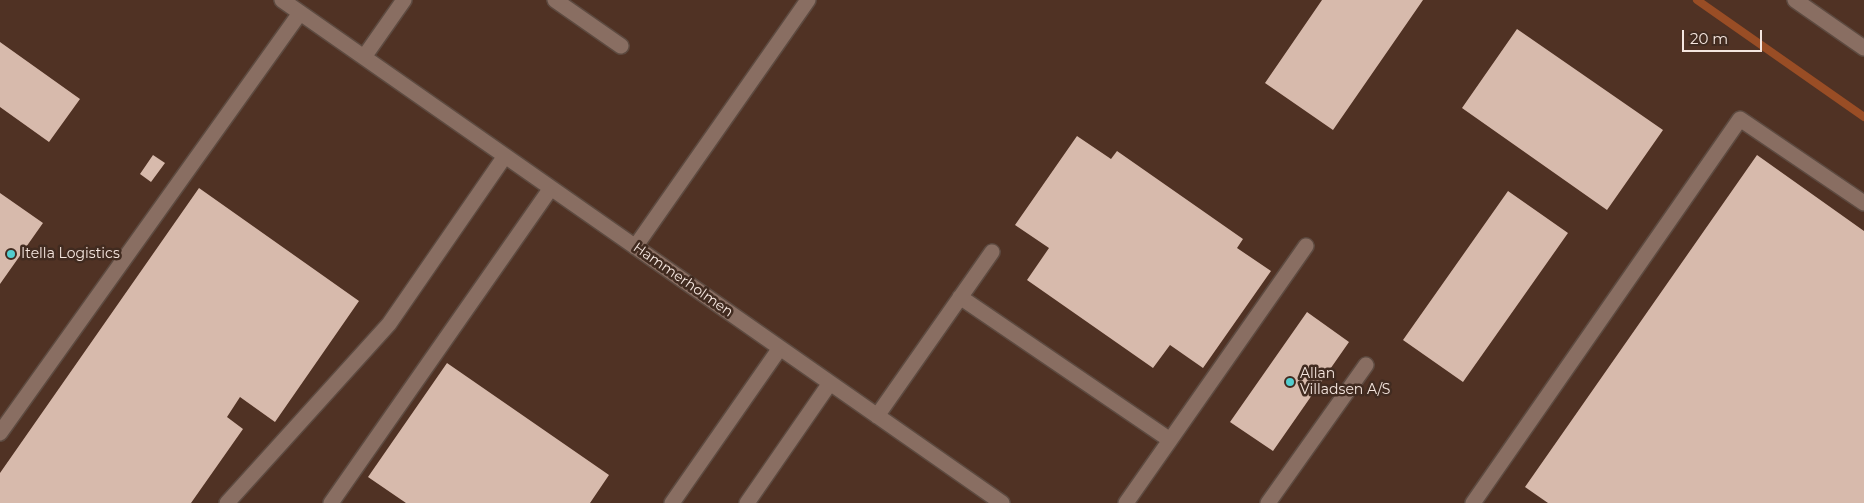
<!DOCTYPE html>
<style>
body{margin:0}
#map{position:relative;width:1864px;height:503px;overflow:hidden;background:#412b20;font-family:Montserrat,sans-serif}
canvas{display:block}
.scale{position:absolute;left:1682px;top:30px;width:80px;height:22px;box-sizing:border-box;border:2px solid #f5e6df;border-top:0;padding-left:6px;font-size:15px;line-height:18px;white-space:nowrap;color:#f5e6df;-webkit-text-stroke:4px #412b20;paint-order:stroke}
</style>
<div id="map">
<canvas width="1864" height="503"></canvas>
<div class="scale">20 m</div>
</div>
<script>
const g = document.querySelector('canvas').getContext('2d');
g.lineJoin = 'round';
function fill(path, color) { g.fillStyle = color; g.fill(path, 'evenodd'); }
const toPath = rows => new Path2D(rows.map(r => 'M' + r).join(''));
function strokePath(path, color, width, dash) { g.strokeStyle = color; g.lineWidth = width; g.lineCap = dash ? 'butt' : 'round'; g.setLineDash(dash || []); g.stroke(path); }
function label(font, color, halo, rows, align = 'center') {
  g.font = font + ' Montserrat,sans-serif'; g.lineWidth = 5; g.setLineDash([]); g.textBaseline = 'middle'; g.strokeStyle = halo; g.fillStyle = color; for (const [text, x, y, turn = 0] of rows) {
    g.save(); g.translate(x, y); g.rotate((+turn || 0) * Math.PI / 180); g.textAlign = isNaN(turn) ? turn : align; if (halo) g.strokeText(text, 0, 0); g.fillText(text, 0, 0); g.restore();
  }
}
fill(toPath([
 [0,0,1864,0,1864,503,0,503]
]), '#503224');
strokePath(toPath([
 [1697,0,1864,117]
]), '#994d25', 8);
fill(toPath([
 [1322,0,1423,0,1333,130,1265,83],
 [1517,29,1663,130,1607,210,1462,108],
 [0,42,80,99,49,142,0,107],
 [1077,136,1111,159,1117,151,1243,239,1237,248,1271,271,1203,368,1170,345,1153,368,1027,280,1049,248,1015,225],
 [153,155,165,163,151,182,140,174],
 [1757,155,1864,231,1864,503,1548,503,1525,487],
 [199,188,359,301,275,422,240,397,227,417,243,429,191,503,0,503,0,473],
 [1508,191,1568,233,1463,382,1403,340],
 [0,193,43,223,0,284],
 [1307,312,1349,342,1273,451,1230,422],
 [447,363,609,475,590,503,406,503,368,477]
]), '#d7baac');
const minor = toPath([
 [282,0,1002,503],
 [555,0,621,46],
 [1795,0,1864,48],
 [364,57,404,0],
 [635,247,808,0],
 [960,297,1170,440],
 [877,416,992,252],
 [0,433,300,13],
 [227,503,389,324,505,156],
 [331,503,551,188],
 [672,503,780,348],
 [747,503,830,383],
 [1126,503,1306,246],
 [1268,503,1366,365],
 [1473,503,1740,119,1864,203]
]);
strokePath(minor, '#5d4a40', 18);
strokePath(minor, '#896e62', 15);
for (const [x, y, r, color] of [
 [11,254,5,"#52cdce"],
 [1290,382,5,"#52cdce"]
]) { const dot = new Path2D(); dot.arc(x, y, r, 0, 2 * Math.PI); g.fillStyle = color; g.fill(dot); strokePath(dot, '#412b20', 2); }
label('14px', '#f5e6df', '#412b20', [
 ["Itella Logistics",21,254],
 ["Allan",1300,374],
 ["Villadsen A/S",1300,390]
], 'left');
label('14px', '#f5e6df', '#412b20', [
 ["Hammerholmen",683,280,35]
]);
</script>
